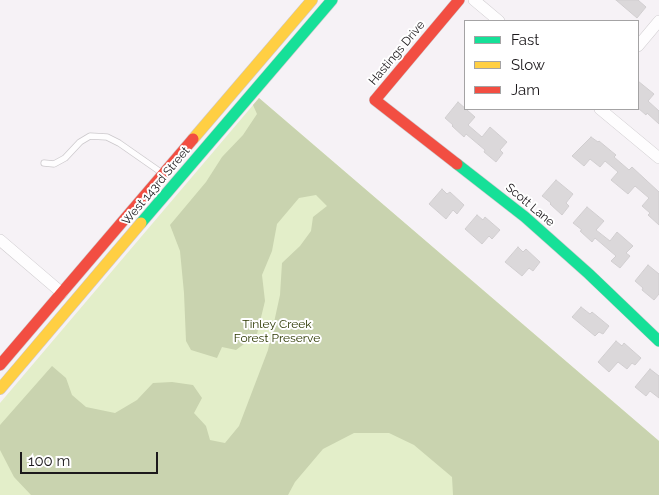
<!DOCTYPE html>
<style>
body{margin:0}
#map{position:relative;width:659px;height:495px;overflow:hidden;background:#f6f2f6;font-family:Raleway,sans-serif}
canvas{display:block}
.legend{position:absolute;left:464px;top:20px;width:175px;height:90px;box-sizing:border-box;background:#fff;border:1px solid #a4a3a4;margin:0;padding:6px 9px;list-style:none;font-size:15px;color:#1c191c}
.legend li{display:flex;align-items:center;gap:10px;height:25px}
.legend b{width:25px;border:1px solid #a4a3a4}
.scale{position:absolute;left:20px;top:452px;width:138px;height:22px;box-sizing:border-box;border:2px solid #1c191c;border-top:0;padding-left:6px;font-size:15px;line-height:18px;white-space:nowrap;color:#1c191c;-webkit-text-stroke:4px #fff;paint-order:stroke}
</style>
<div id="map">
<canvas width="659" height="495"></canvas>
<ul class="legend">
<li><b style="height:6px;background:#16e098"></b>Fast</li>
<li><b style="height:6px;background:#ffcf43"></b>Slow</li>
<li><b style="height:6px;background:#f24e42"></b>Jam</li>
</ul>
<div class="scale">100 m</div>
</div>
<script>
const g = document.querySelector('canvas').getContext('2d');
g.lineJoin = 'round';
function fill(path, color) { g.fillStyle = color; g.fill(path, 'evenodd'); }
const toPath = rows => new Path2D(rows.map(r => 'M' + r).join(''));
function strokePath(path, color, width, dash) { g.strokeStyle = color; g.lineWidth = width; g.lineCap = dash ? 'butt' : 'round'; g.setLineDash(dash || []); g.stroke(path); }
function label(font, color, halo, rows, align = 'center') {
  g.font = font + ' Raleway,sans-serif'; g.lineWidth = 4; g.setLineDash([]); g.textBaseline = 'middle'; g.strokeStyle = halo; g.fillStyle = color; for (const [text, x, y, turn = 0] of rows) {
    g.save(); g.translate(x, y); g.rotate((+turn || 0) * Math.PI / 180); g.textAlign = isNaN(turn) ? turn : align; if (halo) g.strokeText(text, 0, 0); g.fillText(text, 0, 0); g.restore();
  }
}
fill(toPath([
 [259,98,659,441,659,495,0,495,0,403]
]), '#e3eec9');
fill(toPath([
 [259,98,659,441,659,495,453,495,452,477,414,445,389,433,354,433,323,449,295,482,288,495,31,495,14,477,0,450,0,425,52,366,66,378,72,395,86,407,115,413,137,400,153,383,172,382,193,385,202,398,194,413,206,426,210,440,225,443,239,426,268,350,280,295,282,263,300,246,311,231,313,217,327,206,316,195,299,198,277,224,272,251,262,275,265,301,257,334,236,350,222,347,217,358,191,350,186,341,184,293,180,251,170,225,206,182,222,157,243,135,257,114,253,105]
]), '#c9d3af');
const building = toPath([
 [616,0,638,0,646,7,637,18,616,0],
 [638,81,654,94,648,101,659,111,659,124,647,113,646,115,638,108,638,81],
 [458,102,475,117,468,125,482,137,490,127,507,142,500,150,503,153,496,162,484,152,485,150,466,134,464,137,452,126,453,125,445,118,458,102],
 [591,137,598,142,599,141,616,155,614,157,629,170,632,167,659,192,659,225,648,215,650,213,642,206,649,198,635,186,628,194,611,180,618,172,605,161,600,167,590,159,584,166,572,156,591,137],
 [556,180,573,194,566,203,569,206,562,215,550,204,551,203,542,196,556,180],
 [442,189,447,194,450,192,464,205,457,214,453,210,446,219,429,204,442,189],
 [587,207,604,221,596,230,610,241,617,232,633,246,626,253,630,256,620,268,611,261,616,256,595,238,592,242,580,231,582,230,573,223,587,207],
 [477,215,483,220,485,217,500,230,492,239,489,236,482,244,465,229,477,215],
 [518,247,523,252,526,249,540,262,533,271,529,268,522,276,505,262,518,247],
 [648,265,659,274,659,294,654,300,642,290,643,288,635,281,648,265],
 [581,307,590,314,592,312,609,326,603,334,599,332,595,336,572,317,581,307],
 [616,341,622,346,624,343,641,358,635,365,632,363,627,369,618,362,609,372,598,362,616,341],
 [650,369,659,376,659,398,650,391,646,396,635,387,650,369]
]);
fill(building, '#dbd8da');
strokePath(building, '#d1ced0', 1);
const lane = toPath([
 [44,163,54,164,65,158,80,142,90,136,107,137,119,143,162,173]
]);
const street = toPath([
 [474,0,499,21],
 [638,46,659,21],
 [600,109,659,158],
 [0,240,62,293]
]);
const fast = toPath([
 [457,164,525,217,589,274,659,341],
 [141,223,332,0]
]);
const slow = toPath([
 [193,139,312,0],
 [0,389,141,223]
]);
const jam = toPath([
 [457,164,375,100,459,0],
 [0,365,193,139]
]);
strokePath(lane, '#ccc9cc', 7);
strokePath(street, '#ccc9cc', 12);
strokePath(fast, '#ccc9cc', 12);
strokePath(slow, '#ccc9cc', 12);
strokePath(jam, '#ccc9cc', 12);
strokePath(lane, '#fefdfe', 5.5);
strokePath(street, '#fefdfe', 11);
strokePath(fast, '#16e098', 11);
strokePath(slow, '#ffcf43', 11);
strokePath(jam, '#f24e42', 11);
label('12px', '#1c191c', '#fff', [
 ["Hastings Drive",397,53,-50],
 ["West 143rd Street",156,186,-50],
 ["Scott Lane",530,205,40]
]);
label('12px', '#2c3802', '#fff', [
 ["Tinley Creek",277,324],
 ["Forest Preserve",277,338]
]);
</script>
